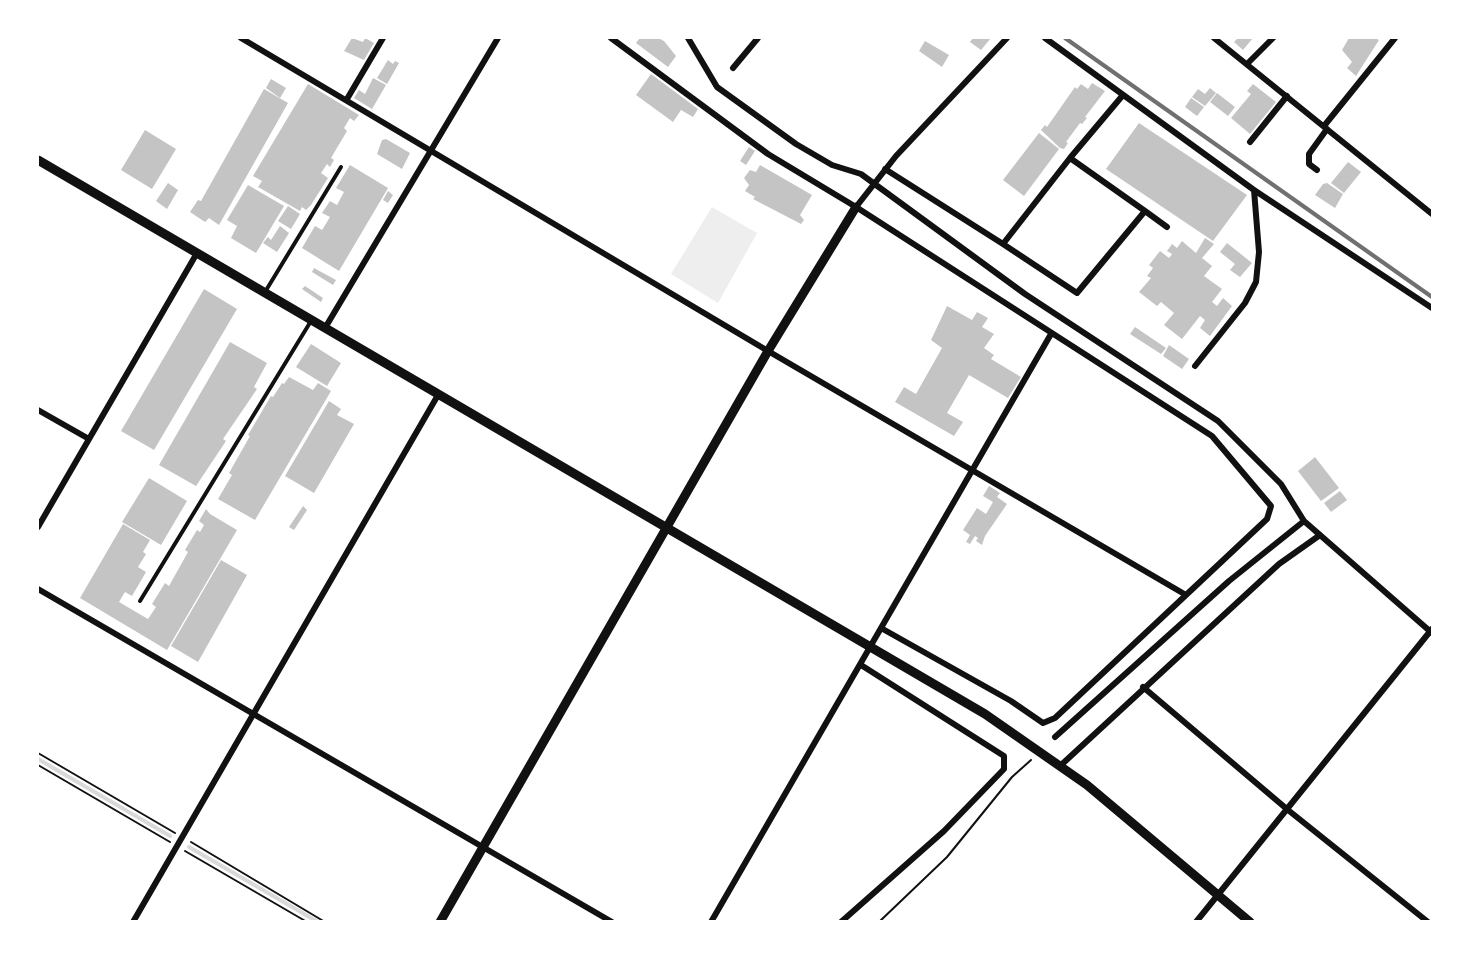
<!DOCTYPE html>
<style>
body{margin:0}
#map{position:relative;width:1470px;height:959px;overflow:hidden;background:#fff;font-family:Quicksand,sans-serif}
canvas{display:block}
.frame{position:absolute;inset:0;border:39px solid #fff;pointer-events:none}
</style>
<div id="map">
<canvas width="1470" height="959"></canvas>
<div class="frame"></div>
</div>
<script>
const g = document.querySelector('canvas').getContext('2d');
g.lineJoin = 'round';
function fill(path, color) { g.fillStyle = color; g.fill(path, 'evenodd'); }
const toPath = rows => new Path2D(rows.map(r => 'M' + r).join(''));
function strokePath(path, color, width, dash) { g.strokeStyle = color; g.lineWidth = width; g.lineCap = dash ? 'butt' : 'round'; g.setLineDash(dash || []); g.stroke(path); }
fill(toPath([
 [712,207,757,233,718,303,671,274]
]), '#eee');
strokePath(toPath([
 [38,759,170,836],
 [189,847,318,922]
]), '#d9d9d9', 4);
fill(toPath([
 [352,38,363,42,365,38,374,43,364,60,344,51],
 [640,38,658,38,664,41,676,56,668,67,636,43],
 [973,38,991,38,981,50,970,42],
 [1238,38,1253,38,1243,50,1234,42],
 [1349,38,1375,38,1379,40,1356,76,1347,68,1352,62,1342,50],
 [925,41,949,55,942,67,919,51],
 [388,60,393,64,395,61,399,63,387,84,377,78],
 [651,74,698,109,693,117,681,110,673,122,636,95],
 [373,78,386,85,372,109,354,98,359,90,365,94],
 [271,79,286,88,280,98,266,88],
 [1092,83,1105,91,1085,117,1087,118,1082,124,1080,123,1066,142,1068,143,1064,149,1060,148,1041,130,1045,125,1047,127,1075,87,1077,89,1081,84,1088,89],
 [308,84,359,115,354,121,350,118,344,128,347,131,331,158,334,160,330,167,327,164,321,173,328,178,311,205,306,210,302,207,300,211,258,187,262,181,253,176],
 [1253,84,1276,102,1250,134,1231,118,1251,94,1247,91],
 [1210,88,1216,93,1205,106,1192,97,1198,89,1205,94],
 [264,89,288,103,219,225,209,218,205,222,190,212,198,200,201,201],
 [1217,93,1235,107,1228,116,1210,102],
 [1191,98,1204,107,1197,116,1185,107],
 [1139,123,1247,195,1213,241,1106,169],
 [145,130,176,149,152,189,121,170],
 [1039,133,1059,149,1024,196,1003,180],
 [386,139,410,153,402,169,377,154,382,140],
 [749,147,755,151,746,165,740,161],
 [1348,162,1361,172,1344,193,1331,183],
 [350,165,388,188,339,271,302,248,315,226,322,230,330,217,322,213,330,201,337,205,344,192,336,188],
 [760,165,812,195,800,215,804,220,801,224,753,199,755,197,745,191,749,185,744,178,750,170,756,172],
 [168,183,178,190,167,209,156,201],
 [1327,183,1343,194,1335,208,1315,195,1323,184],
 [248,185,284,206,256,253,231,238,237,226,227,220],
 [388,191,393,195,388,203,383,200],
 [288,206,300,214,291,229,278,221],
 [280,226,289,233,277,252,263,243,268,237,271,240],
 [1205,238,1214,244,1202,258,1212,266,1204,276,1222,289,1212,302,1217,306,1223,298,1232,306,1210,336,1200,328,1205,320,1200,316,1182,339,1164,325,1174,313,1161,302,1157,306,1139,292,1151,278,1147,276,1153,268,1149,265,1160,251,1169,258,1172,254,1167,251,1172,244,1177,248,1182,241,1196,253],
 [1227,243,1252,263,1240,277,1230,270,1235,264,1220,252],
 [314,268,336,280,333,285,312,272],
 [305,286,323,298,321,302,302,289],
 [204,289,237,309,154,450,121,431],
 [947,306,972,320,977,312,988,318,982,327,994,334,984,348,994,355,991,359,1021,377,1008,398,969,375,947,413,963,422,954,436,895,402,904,387,916,394,942,348,931,340],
 [1135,327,1166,348,1161,354,1130,334],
 [230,342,267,363,254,387,257,389,223,439,226,441,196,486,159,465],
 [311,344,341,363,327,386,296,367],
 [1169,345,1189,359,1182,369,1163,356],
 [289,377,313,390,318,383,331,391,255,520,218,499,232,475,229,473,250,436,248,435,271,396,273,397,282,383,284,384],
 [329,401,341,409,337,415,354,424,314,493,285,476],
 [1315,457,1339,488,1321,501,1298,471],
 [149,478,187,501,161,545,122,522],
 [989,486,1000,493,997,497,1007,504,985,536,982,545,976,541,978,538,975,536,970,544,966,542,970,535,963,530,977,508,986,514,993,502,983,496],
 [1340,491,1347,500,1331,512,1324,503],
 [303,506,307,510,294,530,289,527],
 [206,509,210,514,237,530,167,650,80,598,123,524,150,540,143,552,146,554,138,567,146,572,132,596,125,592,119,602,148,619,156,607,152,604,165,583,169,586,188,552,185,550,197,530,200,532,204,525,199,521],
 [221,560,247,575,198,662,171,646]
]), '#c4c4c4');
strokePath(toPath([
 [38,753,175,833],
 [38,765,170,842],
 [191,842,325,922],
 [185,851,307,922],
 [879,922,947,857,1012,777,1031,760]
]), '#111', 2);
strokePath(toPath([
 [265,292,341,167],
 [140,601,311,321]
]), '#111', 4);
strokePath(toPath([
 [241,38,768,351,1186,595],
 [611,38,768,154,856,207,1212,436,1271,506,1267,519,1055,718,1043,723,1011,701,881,628],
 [688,38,717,87,796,144,832,165,861,174,1025,294,1218,421,1281,484,1304,521,1229,581,1055,737],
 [1045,38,1254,190],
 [1214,38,1432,214],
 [1247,64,1273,38],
 [733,68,758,38],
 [347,99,383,38],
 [1324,126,1395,38],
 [1250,142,1287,96],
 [1070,158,1003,244,1077,293,1145,211,1070,158,1123,95],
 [885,169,1003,244],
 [1317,170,1309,164,1309,154,1327,129],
 [856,207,896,156,1007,38],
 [1145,211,1167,227],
 [325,328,498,38],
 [1195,366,1245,303,1256,282,1259,252,1254,190,1432,308],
 [38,410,89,439],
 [1304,521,1432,633],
 [38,527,197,253],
 [38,589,612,922],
 [1143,687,1288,810,1428,922],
 [1060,766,1279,564,1320,535],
 [133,922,438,395],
 [711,922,1051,334],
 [841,922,944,831,1004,769,1004,756,861,665],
 [1196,922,1432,629]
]), '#111', 6);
strokePath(toPath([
 [38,160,985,714,1087,785,1250,922],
 [440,922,768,351,856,207]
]), '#111', 9);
strokePath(toPath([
 [1065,38,1432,297]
]), '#707070', 4);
</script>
